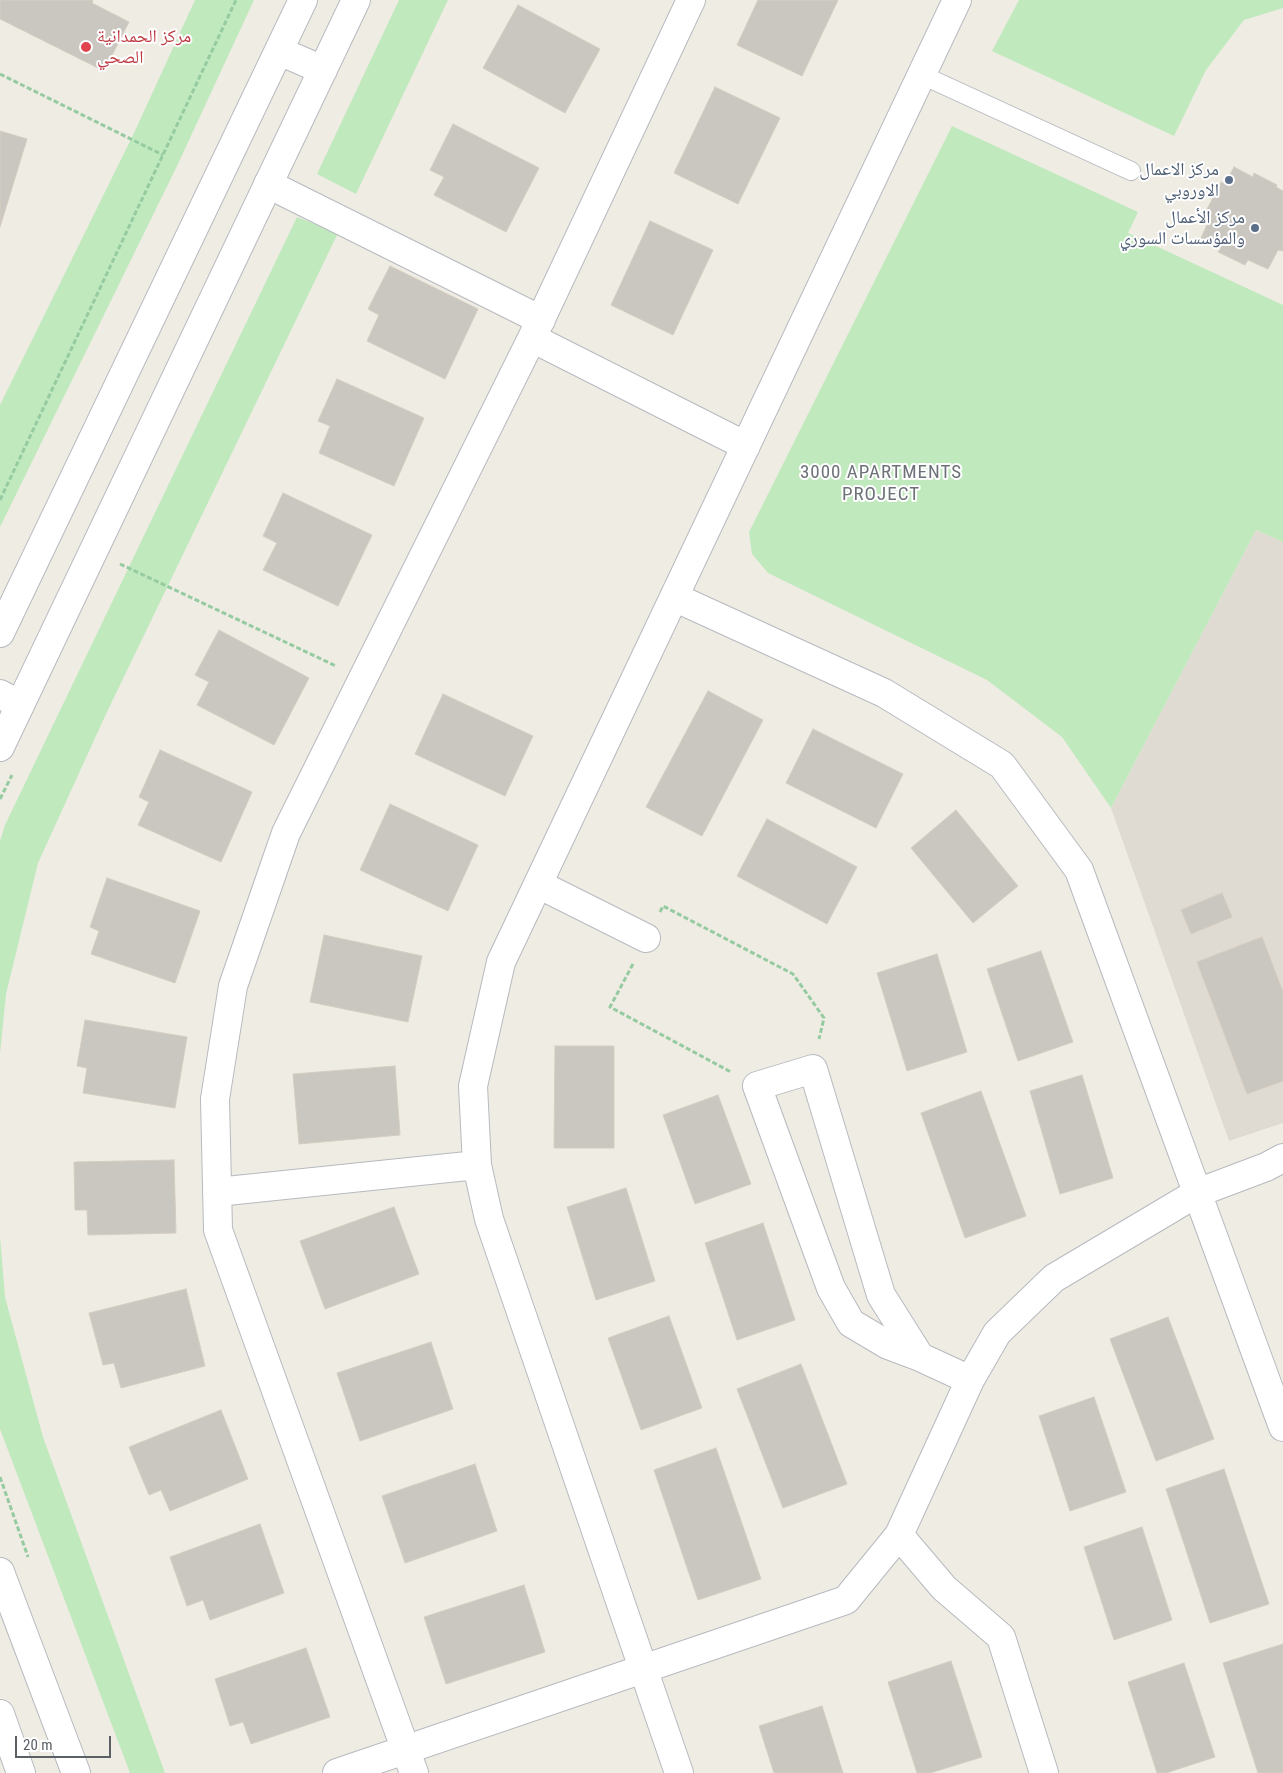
<!DOCTYPE html>
<meta charset="utf-8">
<style>
body{margin:0}
#map{position:relative;width:1283px;height:1773px;overflow:hidden;background:#efece3;font-family:"Roboto Condensed",sans-serif}
canvas{display:block}
.scale{position:absolute;left:15px;top:1736px;width:96px;height:22px;box-sizing:border-box;border:2px solid #5b6065;border-top:0;padding-left:6px;font-size:15px;line-height:18px;white-space:nowrap;color:#5b6065;-webkit-text-stroke:4px #fff;paint-order:stroke}
</style>
<div id="map">
<canvas width="1283" height="1773"></canvas>
<div class="scale">20 m</div>
</div>
<script>
const g = document.querySelector('canvas').getContext('2d');
g.lineJoin = 'round';
function fill(path, color) { g.fillStyle = color; g.fill(path, 'evenodd'); }
const toPath = rows => new Path2D(rows.map(r => 'M' + r).join(''));
function strokePath(path, color, width, dash) { g.strokeStyle = color; g.lineWidth = width; g.lineCap = dash ? 'butt' : 'round'; g.setLineDash(dash || []); g.stroke(path); }
function label(font, color, halo, rows, align = 'center') {
  g.font = font + ' "Roboto Condensed","Noto Naskh Arabic",sans-serif'; g.lineWidth = 4; g.setLineDash([]); g.textBaseline = 'middle'; g.strokeStyle = halo; g.fillStyle = color; for (const [text, x, y, turn = 0] of rows) {
    g.save(); g.translate(x, y); g.rotate((+turn || 0) * Math.PI / 180); g.textAlign = isNaN(turn) ? turn : align; if (halo) g.strokeText(text, 0, 0); g.fillText(text, 0, 0); g.restore();
  }
}
fill(toPath([
 [1256,530,1283,542,1283,1123,1229,1141,1111,808]
]), '#dfdbd2');
fill(toPath([
 [195,0,254,0,177,166,0,527,0,405,134,133],
 [399,0,448,0,356,194,317,174],
 [1019,0,1283,0,1283,8,1244,20,1206,70,1174,136,992,51],
 [952,126,1138,212,1128,233,1283,305,1283,542,1256,530,1111,808,1062,737,987,680,768,573,752,554,749,532],
 [297,217,338,233,106,714,38,863,6,994,0,1054,0,841,5,825],
 [0,1236,5,1297,43,1437,165,1773,130,1773,0,1429]
]), '#c0e9be');
const building = toPath([
 [0,0,93,0,92,3,129,22,104,71,0,19,0,0],
 [758,0,838,0,802,76,737,45,758,0],
 [518,5,600,49,565,113,483,68,518,5],
 [715,87,780,118,738,204,674,173,715,87],
 [453,124,539,168,506,232,434,195,444,177,430,170,453,124],
 [0,131,27,139,0,227,0,131],
 [1234,167,1253,177,1254,173,1277,185,1276,187,1283,191,1283,251,1278,250,1268,269,1248,260,1245,265,1218,252,1221,248,1201,238,1210,218,1204,215,1221,182,1225,184,1234,167],
 [650,221,713,250,673,335,611,305,650,221],
 [390,266,478,309,445,379,367,341,379,315,368,309,390,266],
 [337,379,424,418,394,486,319,453,330,426,318,421,337,379],
 [283,493,372,535,338,606,263,570,277,543,263,536,283,493],
 [219,630,309,678,274,745,197,705,209,682,195,675,219,630],
 [708,691,763,720,702,836,646,807,708,691],
 [443,694,533,736,505,796,415,754,443,694],
 [813,729,903,774,876,828,786,783,813,729],
 [160,750,252,792,221,862,138,825,149,802,139,797,160,750],
 [390,804,478,845,448,911,360,870,390,804],
 [956,810,1018,886,973,923,911,848,956,810],
 [767,819,857,867,827,924,737,876,767,819],
 [107,878,200,911,175,983,91,954,99,931,90,927,107,878],
 [1222,893,1232,917,1191,934,1181,910,1222,893],
 [324,935,422,956,408,1022,310,1002,324,935],
 [1262,937,1283,992,1283,1081,1247,1094,1197,962,1262,937],
 [1041,951,1073,1042,1018,1061,987,969,1041,951],
 [937,954,967,1052,907,1071,877,973,937,954],
 [85,1020,187,1037,175,1108,83,1093,87,1068,77,1066,85,1020],
 [555,1046,614,1046,614,1148,554,1148,555,1046],
 [395,1066,400,1135,299,1144,293,1074,395,1066],
 [1082,1075,1113,1178,1060,1194,1030,1091,1082,1075],
 [981,1091,1026,1216,965,1238,921,1113,981,1091],
 [718,1095,751,1184,695,1204,663,1115,718,1095],
 [174,1160,176,1233,88,1235,87,1210,75,1210,74,1162,174,1160],
 [626,1188,655,1281,596,1300,567,1207,626,1188],
 [394,1207,419,1274,325,1309,300,1241,394,1207],
 [763,1223,795,1320,737,1340,705,1243,763,1223],
 [186,1289,205,1366,121,1388,114,1363,103,1365,89,1313,186,1289],
 [669,1316,702,1408,641,1430,608,1338,669,1316],
 [1168,1317,1214,1439,1156,1461,1110,1339,1168,1317],
 [431,1342,453,1409,360,1441,337,1373,431,1342],
 [801,1364,847,1484,783,1508,737,1389,801,1364],
 [1094,1397,1126,1492,1070,1511,1039,1416,1094,1397],
 [221,1410,248,1479,170,1511,161,1490,149,1495,129,1447,221,1410],
 [716,1448,761,1579,698,1600,654,1470,716,1448],
 [475,1464,497,1531,405,1563,382,1496,475,1464],
 [1224,1469,1269,1604,1210,1623,1166,1489,1224,1469],
 [260,1524,284,1593,210,1620,203,1600,187,1606,170,1557,260,1524],
 [1142,1527,1172,1620,1114,1640,1084,1547,1142,1527],
 [524,1585,545,1652,446,1684,424,1617,524,1585],
 [1283,1644,1283,1773,1258,1773,1223,1663,1283,1644],
 [306,1648,330,1717,251,1744,243,1722,230,1726,215,1679,306,1648],
 [951,1661,982,1757,930,1773,917,1773,888,1682,951,1661],
 [1184,1663,1215,1757,1166,1773,1157,1773,1128,1682,1184,1663],
 [822,1706,843,1773,774,1773,759,1726,822,1706]
]);
fill(building, '#cac6c0');
strokePath(building, '#d5cdc1', 1);
const service = toPath([
 [922,75,1131,171]
]);
const minor = toPath([
 [268,184,541,320],
 [532,338,746,446],
 [674,597,884,693,1002,765,1079,870,1283,1427],
 [0,694,20,705],
 [538,884,646,938],
 [217,1192,477,1165],
 [920,1357,888,1345,851,1323,831,1288,757,1086,813,1069,881,1295,920,1357,970,1380],
 [899,1535,944,1588,1001,1637,1044,1773],
 [337,1773,846,1600,899,1535,970,1380,997,1333,1054,1278,1197,1193,1266,1167,1283,1158],
 [414,1773,218,1230,215,1099,233,986,286,833,532,338,691,0],
 [679,1773,489,1219,477,1165,473,1086,501,962,957,0]
]);
const tertiary = toPath([
 [279,51,323,70],
 [0,633,303,0],
 [0,747,356,0],
 [0,1572,76,1773],
 [0,1714,21,1773]
]);
strokePath(service, '#b6babf', 20);
strokePath(minor, '#b6babf', 30);
strokePath(tertiary, '#b6babf', 30);
strokePath(toPath([
 [0,74,163,155],
 [0,500,236,0],
 [120,564,336,666],
 [0,799,12,775],
 [660,912,663,906,793,974,824,1018,819,1039],
 [633,964,610,1007,731,1072],
 [0,1477,28,1557]
]), '#96cba2', 3, [5, 2.5]);
strokePath(service, '#fff', 18);
strokePath(minor, '#fff', 28);
strokePath(tertiary, '#fff', 28);
for (const [x, y, r, color] of [
 [86,47,6,"#e0444e"],
 [1229,180,5,"#5c6f8a"],
 [1255,228,5,"#5c6f8a"]
]) { const dot = new Path2D(); dot.arc(x, y, r, 0, 2 * Math.PI); g.fillStyle = color; g.fill(dot); strokePath(dot, '#fff', 2); }
label('18px', '#be3a42', '#fff', [
 ["مركز الحمدانية",97,37],
 ["الصحي",97,58]
], 'left');
label('18px', '#4e5e75', '#fff', [
 ["مركز الاعمال",1219,170],
 ["الاوروبي",1219,191],
 ["مركز الأعمال",1245,218],
 ["والمؤسسات السوري",1245,239]
], 'right');
g.letterSpacing = '1px';
label('19px', '#6c7277', '#fff', [
 ["3000 APARTMENTS",881,473],
 ["PROJECT",881,495]
]);
g.letterSpacing = '0px';
</script>
